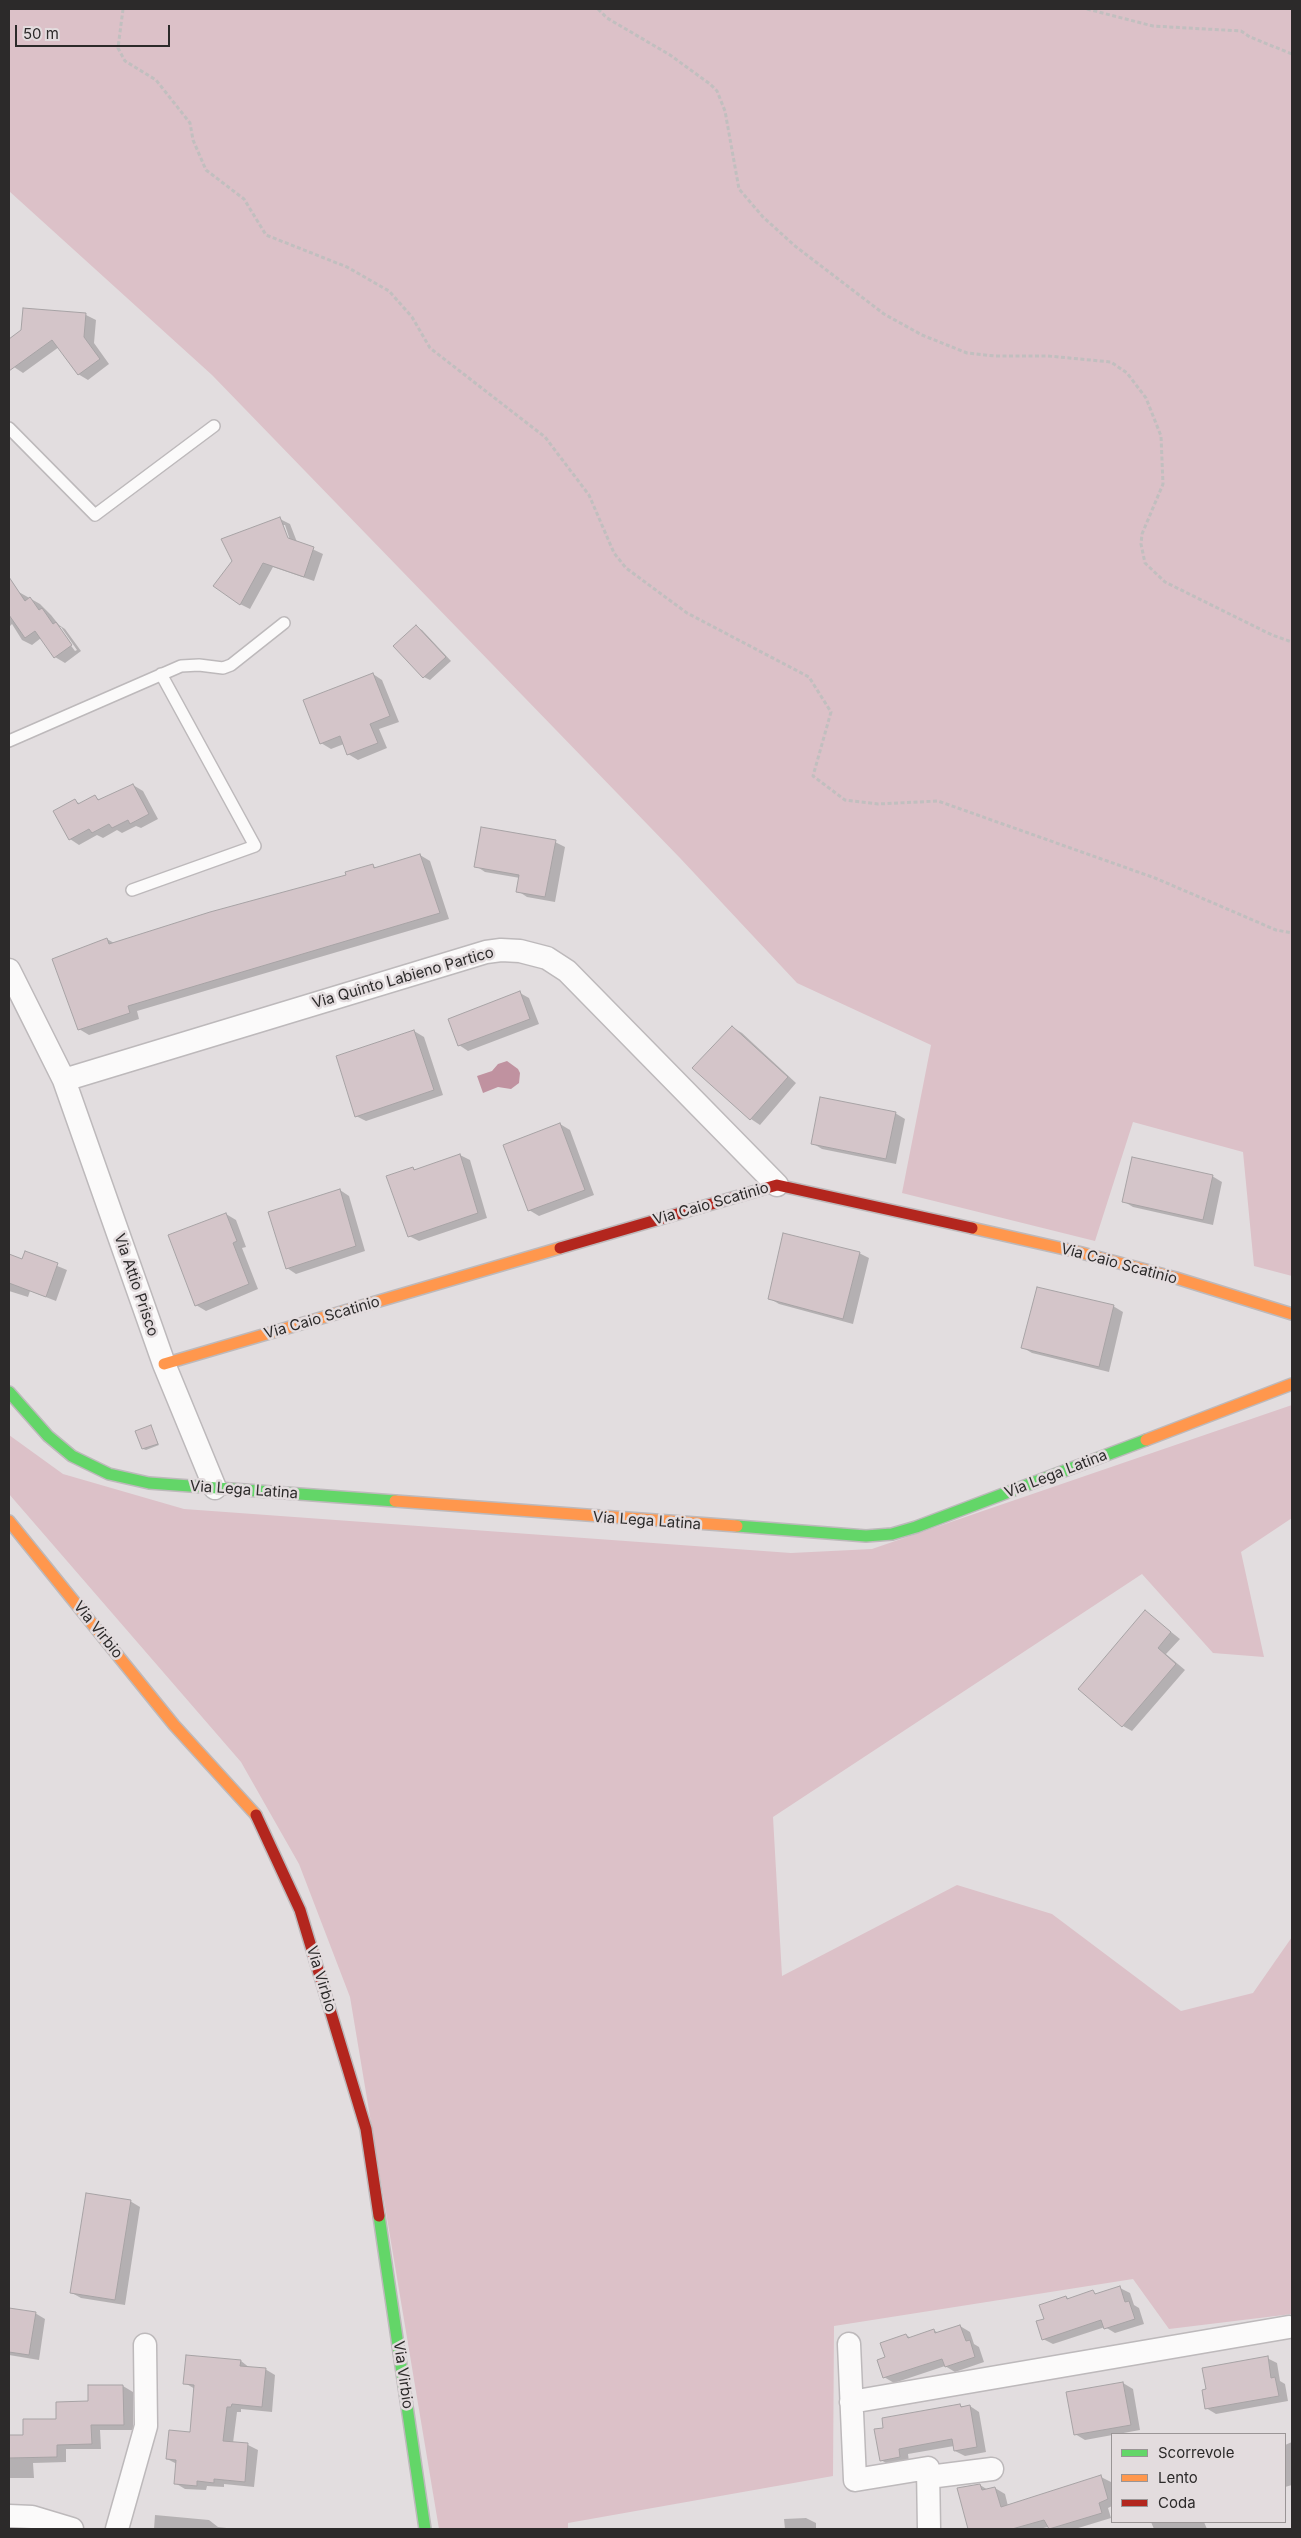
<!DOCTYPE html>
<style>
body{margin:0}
#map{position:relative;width:1301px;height:2538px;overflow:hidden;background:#e2dddf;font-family:Inter,sans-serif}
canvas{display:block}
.frame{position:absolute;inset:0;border:10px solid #2c2a2a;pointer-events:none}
.legend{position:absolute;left:1111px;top:2433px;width:175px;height:90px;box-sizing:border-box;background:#e3dcde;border:1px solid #9a9596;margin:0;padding:6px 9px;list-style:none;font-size:15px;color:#2c2a2a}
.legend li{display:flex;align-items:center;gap:10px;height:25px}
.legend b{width:25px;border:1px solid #9a9596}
.scale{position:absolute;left:15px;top:25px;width:155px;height:22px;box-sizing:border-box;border:2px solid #2c2a2a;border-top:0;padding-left:6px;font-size:15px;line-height:18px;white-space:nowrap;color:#2c2a2a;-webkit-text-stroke:4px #e3dcde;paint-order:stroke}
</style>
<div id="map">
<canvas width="1301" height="2538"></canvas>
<div class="frame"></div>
<ul class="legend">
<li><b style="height:6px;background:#63d668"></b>Scorrevole</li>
<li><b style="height:6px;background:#ff974d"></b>Lento</li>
<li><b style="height:6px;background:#b3261e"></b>Coda</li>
</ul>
<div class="scale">50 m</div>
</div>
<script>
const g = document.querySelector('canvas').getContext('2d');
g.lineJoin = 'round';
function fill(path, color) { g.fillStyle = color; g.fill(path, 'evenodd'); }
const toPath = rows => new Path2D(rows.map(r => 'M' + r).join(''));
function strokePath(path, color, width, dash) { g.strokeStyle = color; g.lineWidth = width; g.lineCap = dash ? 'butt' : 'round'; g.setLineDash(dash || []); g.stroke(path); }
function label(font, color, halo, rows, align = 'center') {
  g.font = font + ' Inter,sans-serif'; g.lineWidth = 5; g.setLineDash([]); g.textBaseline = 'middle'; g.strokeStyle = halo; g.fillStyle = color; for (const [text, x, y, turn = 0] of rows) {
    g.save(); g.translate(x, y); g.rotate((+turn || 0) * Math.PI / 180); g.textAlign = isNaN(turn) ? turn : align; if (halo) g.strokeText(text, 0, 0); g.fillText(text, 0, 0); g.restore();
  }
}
fill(toPath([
 [9,9,1292,9,1292,1276,1254,1266,1243,1152,1133,1122,1095,1241,902,1193,931,1045,797,983,680,858,212,375,9,191],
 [1292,1405,1292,1518,1241,1552,1264,1657,1213,1653,1142,1574,773,1817,782,1976,957,1885,1052,1914,1181,2011,1253,1993,1292,1937,1292,2314,1169,2329,1133,2279,834,2326,833,2476,568,2523,568,2529,439,2529,350,1997,299,1864,241,1762,9,1494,9,1435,63,1474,184,1509,791,1553,872,1549]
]), '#dcc1c8');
fill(toPath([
 [507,1061,518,1069,520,1073,519,1083,511,1089,498,1087,483,1093,477,1076,492,1071,498,1064]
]), '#c092a0');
fill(toPath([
 [24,309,86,315,96,320,94,343,109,364,88,380,78,374,59,347,23,373,14,367,9,360,9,341,22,331],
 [280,519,290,524,297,542,323,554,314,581,273,567,250,609,240,604],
 [282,525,285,525,291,543,289,544],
 [9,582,17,591,40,604,51,615,59,625,65,629,81,651,65,663,55,657,41,638,32,645,22,640,12,624,9,627],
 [57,627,61,627,77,650,75,651],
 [416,627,422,630,451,661,430,680,424,677],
 [373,674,382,680,399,722,379,729,387,748,358,760,348,754,344,744,331,749,321,743],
 [133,785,143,791,158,819,141,828,136,826,122,833,117,830,103,838,97,835,79,845,70,839,75,801,81,804,95,797,100,800],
 [555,842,565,847,555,902,527,897,518,891,520,878,485,872,476,866],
 [420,855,430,861,449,919,137,1011,139,1019,89,1035,79,1029,107,939,114,943,347,876,373,866,377,868],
 [520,993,529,998,539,1024,468,1051,459,1045],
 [732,1027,742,1033,796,1083,760,1125,751,1119,694,1068],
 [414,1031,424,1037,443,1095,366,1121,356,1116],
 [895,1113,905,1119,896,1164,822,1149,812,1143],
 [560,1124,570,1130,594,1195,539,1216,529,1210],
 [460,1155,470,1160,487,1218,419,1241,409,1236,412,1168,416,1170],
 [1212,1176,1222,1182,1213,1225,1133,1207,1123,1201],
 [340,1190,349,1196,365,1251,296,1274,287,1268],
 [226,1214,236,1220,246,1247,242,1248,258,1289,206,1311,196,1305],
 [26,1253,67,1270,56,1301,30,1291,28,1297,9,1291,9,1255,23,1260],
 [859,1253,869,1258,853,1324,779,1304,769,1298],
 [1113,1306,1123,1312,1109,1372,1032,1353,1022,1347],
 [150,1426,159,1445,146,1450,143,1449],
 [1146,1612,1180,1639,1166,1654,1185,1670,1132,1731,1123,1726],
 [130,2201,140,2207,125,2305,81,2298,72,2293],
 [1120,2288,1130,2293,1134,2305,1139,2308,1144,2324,1115,2333,1105,2327,1053,2344,1043,2339,1045,2319,1066,2297,1070,2299,1093,2292,1098,2295],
 [9,2309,35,2313,45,2319,39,2360,9,2355],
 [960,2326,970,2332,974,2344,979,2347,984,2362,955,2372,945,2366,894,2383,884,2377,886,2358,906,2335,911,2338,933,2330,939,2333],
 [1267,2358,1277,2363,1280,2381,1285,2384,1288,2401,1216,2414,1206,2408],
 [241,2361,250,2368,265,2369,275,2375,272,2412,241,2409,241,2412,237,2412,233,2443,248,2445,258,2450,254,2487,224,2484,224,2487,207,2486,206,2490,185,2489,175,2483,177,2464,167,2459,191,2434,195,2389,185,2383],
 [1123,2383,1133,2389,1140,2430,1085,2440,1075,2434],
 [123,2386,133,2392,133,2430,100,2430,101,2449,66,2449,66,2462,33,2463,34,2478,9,2478,9,2436,25,2436],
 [960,2406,970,2406,979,2412,986,2452,965,2456,955,2451,954,2446,908,2454,909,2462,891,2466,881,2460],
 [1292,2442,1292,2485,1285,2487,1285,2445],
 [1101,2477,1111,2482,1112,2488,1112,2506,1108,2508,1111,2518,1075,2529,1049,2529,1048,2527,1039,2529,970,2529,959,2489,980,2485,988,2490,995,2488,1005,2494,1008,2506],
 [155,2515,209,2520,218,2527,235,2529,154,2529],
 [806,2518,816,2523,816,2529,785,2529,784,2519],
 [1151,2522,1204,2522,1207,2529,1154,2529]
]), '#0003');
const building = toPath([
 [23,308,86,313,84,337,100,359,78,375,52,340,9,371,9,339,21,330,23,308],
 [280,517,288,538,314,547,304,577,263,563,240,605,213,586,232,561,221,539,280,517],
 [9,577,25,601,30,597,39,610,42,608,53,624,56,622,72,645,54,658,35,631,25,638,9,615,9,577],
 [416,625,446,657,423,678,393,646,416,625],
 [373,673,390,716,370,724,378,743,347,755,340,736,320,744,303,700,373,673],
 [133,784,149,814,130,824,128,820,112,828,109,824,92,833,89,829,69,840,53,811,75,799,78,804,95,795,98,800,133,784],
 [481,827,556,840,545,897,516,892,519,875,474,867,481,827],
 [420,854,440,913,128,1006,130,1013,78,1030,52,959,107,938,109,944,210,912,346,875,345,872,373,864,374,868,420,854],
 [520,991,530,1019,458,1046,448,1019,520,991],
 [732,1026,788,1077,750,1120,692,1068,732,1026],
 [414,1030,434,1090,355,1117,336,1056,414,1030],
 [820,1097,896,1112,886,1159,811,1144,820,1097],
 [560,1123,585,1190,528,1211,503,1145,560,1123],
 [460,1154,478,1213,408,1237,386,1176,413,1167,414,1170,460,1154],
 [1132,1157,1213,1175,1203,1220,1122,1202,1132,1157],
 [340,1189,356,1246,286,1269,268,1212,340,1189],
 [226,1213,237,1241,233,1243,249,1284,195,1306,168,1235,226,1213],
 [783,1233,860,1252,843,1319,768,1299,783,1233],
 [25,1251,58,1263,46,1297,9,1283,9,1254,22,1259,25,1251],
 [1037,1287,1114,1305,1099,1367,1021,1348,1037,1287],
 [151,1425,158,1444,142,1449,135,1431,151,1425],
 [1145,1610,1171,1632,1158,1648,1176,1664,1122,1727,1078,1689,1145,1610],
 [86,2193,131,2200,115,2300,70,2293,86,2193],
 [1120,2286,1125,2302,1129,2301,1135,2319,1104,2329,1101,2320,1042,2340,1036,2321,1044,2319,1039,2305,1066,2296,1067,2299,1093,2290,1095,2294,1120,2286],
 [9,2308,36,2312,29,2355,9,2352,9,2308],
 [960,2325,966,2341,970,2340,975,2357,945,2367,942,2359,883,2378,877,2360,885,2357,880,2343,906,2334,908,2338,934,2329,935,2333,960,2325],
 [186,2355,241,2360,240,2366,266,2368,262,2407,232,2404,231,2407,227,2407,223,2441,248,2443,245,2482,214,2479,214,2483,197,2481,197,2486,174,2484,176,2460,166,2459,169,2430,190,2432,194,2385,183,2384,186,2355],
 [1268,2356,1271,2378,1275,2377,1279,2396,1205,2409,1202,2390,1206,2389,1202,2368,1268,2356],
 [1123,2382,1131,2425,1074,2435,1066,2392,1123,2382],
 [88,2385,123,2385,124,2425,91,2425,92,2444,57,2445,57,2457,9,2458,9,2435,23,2435,23,2419,56,2419,56,2402,88,2401,88,2385],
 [960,2404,961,2407,970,2405,977,2447,954,2451,952,2439,899,2449,900,2457,880,2461,874,2429,883,2428,882,2418,960,2404],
 [1101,2475,1108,2499,1099,2503,1102,2513,1049,2529,1044,2520,1012,2529,968,2529,957,2488,980,2484,982,2490,995,2487,1001,2507,1101,2475]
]);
fill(building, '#d4c5c9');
strokePath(building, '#a7a3a5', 1);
const lane = toPath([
 [9,428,95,515,214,426],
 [9,741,181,666,199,665,223,668,231,665,284,623],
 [132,890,255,846,161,674]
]);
const street = toPath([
 [9,970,64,1080,164,1364,215,1488],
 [64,1080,486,952,501,950,520,951,547,958,567,971,777,1185],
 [849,2344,855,2480,928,2468,929,2529],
 [851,2402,1289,2327],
 [929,2477,992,2469],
 [9,2516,32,2517,72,2529],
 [117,2529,146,2426,145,2345]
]);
const fast = toPath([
 [9,1392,48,1436,72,1456,109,1474,149,1483,395,1501],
 [737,1526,866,1536,892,1534,916,1527,1146,1440],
 [379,2216,425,2529]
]);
const slow = toPath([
 [972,1228,1078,1252,1176,1278,1292,1314],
 [164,1364,560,1248],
 [1146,1440,1292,1384],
 [395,1501,737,1526],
 [9,1521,174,1725,256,1815]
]);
const jam = toPath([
 [560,1248,777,1185,972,1228],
 [256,1815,300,1910,366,2129,379,2216]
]);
strokePath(lane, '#bdb9bb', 14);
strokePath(street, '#bdb9bb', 25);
strokePath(fast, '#bdb9bb', 14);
strokePath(slow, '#bdb9bb', 14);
strokePath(jam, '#bdb9bb', 14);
strokePath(toPath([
 [123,9,118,48,125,61,156,80,190,123,193,140,206,170,244,199,266,235,347,267,389,291,412,317,430,348,545,437,589,495,614,553,626,568,687,613,809,677,831,712,813,776,845,800,878,804,938,801,1155,878,1276,930,1292,933],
 [598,9,607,18,670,55,710,84,717,91,725,111,739,189,763,217,795,246,884,314,922,335,967,353,995,356,1048,356,1111,362,1127,373,1146,398,1161,436,1163,484,1142,534,1141,544,1145,563,1165,582,1272,635,1292,642],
 [1087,9,1153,26,1241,31,1250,37,1292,54]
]), '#c1bfbf', 3, [4, 2.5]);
strokePath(lane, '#fbfafa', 11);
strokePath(street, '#fbfafa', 22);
strokePath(fast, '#63d668', 11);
strokePath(slow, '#ff974d', 11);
strokePath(jam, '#b3261e', 11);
label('15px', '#2c2a2a', '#e3dcde', [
 ["Via Quinto Labieno Partico",403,978,-16],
 ["Via Caio Scatinio",711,1204,-16],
 ["Via Caio Scatinio",1119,1264,15],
 ["Via Attio Prisco",136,1285,71],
 ["Via Caio Scatinio",322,1318,-16],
 ["Via Lega Latina",1056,1474,-21],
 ["Via Lega Latina",244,1490,4],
 ["Via Lega Latina",647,1521,4],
 ["Via Virbio",98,1630,51],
 ["Via Virbio",321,1979,73],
 ["Via Virbio",403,2375,82]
]);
</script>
